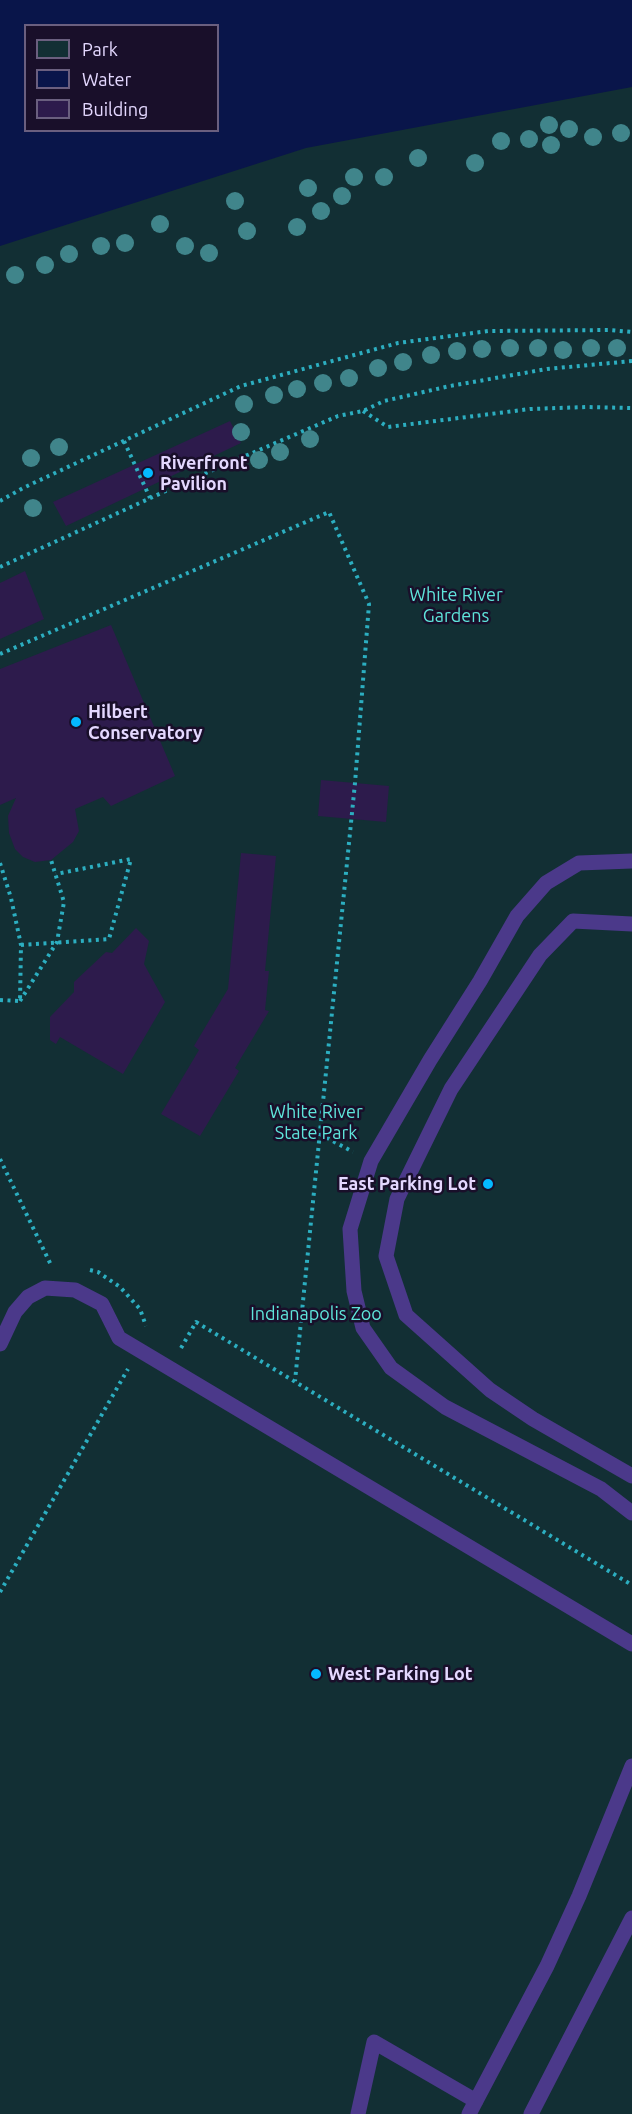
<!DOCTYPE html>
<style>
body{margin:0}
#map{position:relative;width:632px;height:2114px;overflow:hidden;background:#190f2a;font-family:Ubuntu,sans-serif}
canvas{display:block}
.legend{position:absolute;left:24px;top:24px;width:195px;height:108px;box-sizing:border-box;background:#190f2a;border:2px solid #6a5f7f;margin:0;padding:8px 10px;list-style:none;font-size:18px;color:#e4d8ff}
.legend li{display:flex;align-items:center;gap:12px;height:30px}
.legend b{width:30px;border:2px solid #6a5f7f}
</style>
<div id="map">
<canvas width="632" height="2114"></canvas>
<ul class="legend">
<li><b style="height:16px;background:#122f34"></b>Park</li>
<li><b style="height:16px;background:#09154a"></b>Water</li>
<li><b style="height:16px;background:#2d1b4c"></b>Building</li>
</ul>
</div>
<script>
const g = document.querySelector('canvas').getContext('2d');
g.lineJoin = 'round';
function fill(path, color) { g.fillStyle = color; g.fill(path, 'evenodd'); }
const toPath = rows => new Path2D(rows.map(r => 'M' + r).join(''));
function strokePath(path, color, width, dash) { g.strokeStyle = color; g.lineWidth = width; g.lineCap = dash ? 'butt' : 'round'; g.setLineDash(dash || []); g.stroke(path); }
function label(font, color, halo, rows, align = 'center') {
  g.font = font + ' Ubuntu,sans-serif'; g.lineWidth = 5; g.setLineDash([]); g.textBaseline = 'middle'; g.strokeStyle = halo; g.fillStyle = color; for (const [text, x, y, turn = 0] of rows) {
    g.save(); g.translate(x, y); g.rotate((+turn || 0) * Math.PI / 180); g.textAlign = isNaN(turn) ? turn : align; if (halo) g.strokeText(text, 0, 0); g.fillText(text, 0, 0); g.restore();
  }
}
fill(toPath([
 [0,0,632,0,632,2114,0,2114],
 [26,26,218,26,218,130,26,130]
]), '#122f34');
fill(toPath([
 [0,0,632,0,632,87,306,148,0,246],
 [26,26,218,26,218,130,26,130]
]), '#09154a');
fill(toPath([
 [230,421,241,443,66,526,53,502],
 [25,571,44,619,0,639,0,583],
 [111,625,175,776,111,806,103,797,75,809,79,831,73,842,51,860,35,862,23,857,15,849,9,833,8,816,16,798,0,805,0,669],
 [321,780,389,786,386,822,318,816],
 [241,853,276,856,265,971,269,971,265,1010,269,1011,235,1068,239,1071,200,1136,161,1114,199,1050,194,1046,228,989],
 [136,928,149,941,144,964,165,1002,123,1074,60,1037,56,1044,50,1040,50,1017,74,992,74,982,106,952,112,953]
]), '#2d1b4c');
strokePath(toPath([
 [363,411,388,427,530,409,586,407,632,408],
 [124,441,150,498],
 [0,501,23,488,241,386,398,343,488,331,609,330,632,332],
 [0,567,192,479,338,416,363,411,384,401,450,386,547,369,632,361],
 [0,654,329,512,369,604,355,783,295,1381],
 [0,863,11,898,21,945,20,1001],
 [21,945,109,939,131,859,56,874],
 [0,1000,20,1001],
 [20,1001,57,942,64,902,51,860],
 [320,1134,353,1152],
 [0,1159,51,1265],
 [90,1270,98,1272,120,1287,140,1309,146,1326],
 [181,1348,196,1322,632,1585],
 [0,1592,128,1369]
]), '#2caec0', 4, [3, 4.5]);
strokePath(toPath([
 [632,861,579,863,546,883,517,916,480,981,430,1060,371,1161,350,1229,354,1291,363,1328,391,1368,445,1407,601,1489,632,1513],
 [632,924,573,921,540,955,451,1089,397,1199,386,1256,406,1315,490,1390,533,1419,632,1476],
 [0,1344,15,1312,28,1297,45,1288,75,1290,102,1304,119,1338,632,1644],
 [358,2114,374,2042,476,2101],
 [469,2114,547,1966,579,1896,632,1766],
 [531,2114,632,1918]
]), '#4b398a', 15);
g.fillStyle = '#40858b';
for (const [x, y] of [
 [549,125],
 [569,129],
 [621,133],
 [593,137],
 [529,139],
 [501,141],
 [551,145],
 [418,158],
 [475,163],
 [354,177],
 [384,177],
 [308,188],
 [342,196],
 [235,201],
 [321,211],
 [160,224],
 [297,227],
 [247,231],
 [125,243],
 [101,246],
 [185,246],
 [209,253],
 [69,254],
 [45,265],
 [15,275],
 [510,348],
 [538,348],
 [591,348],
 [617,348],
 [482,349],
 [563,350],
 [457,351],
 [431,355],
 [403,362],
 [378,368],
 [349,378],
 [323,383],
 [297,389],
 [274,395],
 [244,404],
 [241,432],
 [310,439],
 [59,447],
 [280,452],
 [31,458],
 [259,460],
 [33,508]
]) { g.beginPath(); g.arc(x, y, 9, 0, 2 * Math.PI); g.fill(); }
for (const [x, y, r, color] of [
 [148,473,6,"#04b9ff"],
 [76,722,6,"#04b9ff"],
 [488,1184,6,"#04b9ff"],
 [316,1674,6,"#04b9ff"]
]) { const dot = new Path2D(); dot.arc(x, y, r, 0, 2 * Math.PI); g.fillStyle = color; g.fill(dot); strokePath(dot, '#190f2a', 2); }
label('bold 18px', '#e4d8ff', '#190f2a', [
 ["Riverfront",160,463],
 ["Pavilion",160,484],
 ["Hilbert",88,712],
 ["Conservatory",88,733],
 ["East Parking Lot",476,1184,"right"],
 ["West Parking Lot",328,1674]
], 'left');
label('18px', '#5fe5db', '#190f2a', [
 ["White River",456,595],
 ["Gardens",456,616],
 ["White River",316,1112],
 ["State Park",316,1133],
 ["Indianapolis Zoo",316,1314]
]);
</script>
